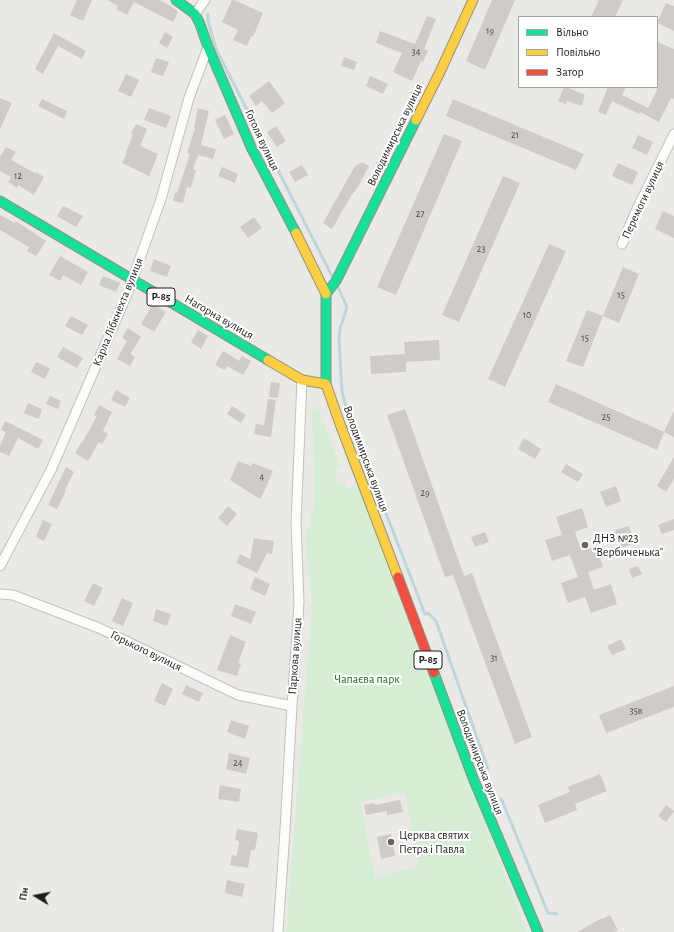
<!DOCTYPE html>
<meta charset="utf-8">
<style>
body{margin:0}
#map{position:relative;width:674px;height:932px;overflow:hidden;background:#ebe9e6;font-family:"Alegreya Sans",sans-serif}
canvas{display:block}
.legend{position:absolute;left:518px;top:16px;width:140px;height:72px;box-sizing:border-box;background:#fff;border:1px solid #a5a5a5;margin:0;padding:5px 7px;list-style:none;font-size:12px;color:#1d1d1d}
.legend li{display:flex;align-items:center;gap:8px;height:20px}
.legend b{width:20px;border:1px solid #a5a5a5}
.north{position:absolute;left:16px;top:876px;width:40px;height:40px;-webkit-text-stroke:3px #fff;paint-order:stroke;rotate:280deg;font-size:11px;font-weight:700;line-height:16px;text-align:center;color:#1d1d1d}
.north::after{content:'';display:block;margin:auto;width:14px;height:18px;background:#1d1d1d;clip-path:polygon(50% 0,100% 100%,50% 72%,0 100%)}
</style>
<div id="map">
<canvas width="674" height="932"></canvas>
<ul class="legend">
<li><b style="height:5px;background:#16e098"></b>Вільно</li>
<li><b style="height:5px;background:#ffcf43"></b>Повільно</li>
<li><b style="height:5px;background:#f24e42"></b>Затор</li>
</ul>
<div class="north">Пн</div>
</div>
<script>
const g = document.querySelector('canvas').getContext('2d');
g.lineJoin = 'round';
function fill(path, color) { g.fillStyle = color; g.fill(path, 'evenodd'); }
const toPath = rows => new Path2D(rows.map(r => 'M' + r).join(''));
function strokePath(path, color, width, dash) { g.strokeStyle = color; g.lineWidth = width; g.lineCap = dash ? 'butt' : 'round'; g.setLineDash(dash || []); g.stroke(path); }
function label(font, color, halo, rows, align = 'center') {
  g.font = font + ' "Alegreya Sans",sans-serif'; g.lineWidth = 4; g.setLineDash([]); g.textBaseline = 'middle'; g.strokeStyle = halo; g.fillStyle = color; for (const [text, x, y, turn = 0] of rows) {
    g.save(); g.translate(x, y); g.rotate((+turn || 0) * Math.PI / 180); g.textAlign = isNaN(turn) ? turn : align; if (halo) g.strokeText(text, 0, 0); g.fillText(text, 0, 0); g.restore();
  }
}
fill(toPath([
 [318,407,341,468,334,471,338,484,345,482,347,489,358,486,527,932,286,932,312,604,305,540,315,500,312,411],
 [405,793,419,866,375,878,360,802]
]), '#d6eed5');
strokePath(toPath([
 [208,14,208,21,216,49,333,278],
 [337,285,347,307,340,329,339,339,342,392,349,417],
 [353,428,425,614,428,613,436,621,488,769],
 [501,798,548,913,557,914]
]), '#bdd6db', 3);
fill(toPath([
 [77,0,92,0,83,21,70,15],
 [107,0,159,0,171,6,178,12,173,22,134,2,127,15,116,9,118,6],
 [232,0,234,0,263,13,253,37,251,36,247,46,233,40,238,30,222,22],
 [492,0,515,0,485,70,466,61],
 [599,0,623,0,615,17,591,17],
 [666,3,674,6,674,31,657,23],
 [427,16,436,19,424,49,428,51,423,62,421,61,412,81,393,72,402,53,376,43,380,31,415,44],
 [165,32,173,37,167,48,159,43],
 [54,33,86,51,82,59,58,46,43,74,35,69],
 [657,42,674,49,674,99,671,98,659,122,640,112,639,114,612,101,606,115,598,112,608,87,626,87,622,95,648,108,657,90],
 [344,57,357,62,354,70,341,66],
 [156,58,169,62,163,76,151,72],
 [126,74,139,80,131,97,118,91],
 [370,76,388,84,383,94,366,86],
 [269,81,285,103,272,113,262,101,256,106,249,96],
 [564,87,566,87,585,95,582,106,567,101,566,104,558,101],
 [0,98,12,103,0,129],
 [42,99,67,111,64,119,38,106],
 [453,99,584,154,576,170,446,116],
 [149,108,171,116,166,128,144,120],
 [198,108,209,111,201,145,216,149,213,159,198,155,193,169,196,170,191,188,187,187,183,203,173,201,175,193,177,193,190,154,187,153,195,128,194,128],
 [225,115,234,134,224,139,215,120],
 [136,124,147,129,140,146,158,154,149,176,122,163,127,152,126,152,133,135,131,134],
 [276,126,286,141,277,147,267,132],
 [444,134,462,141,396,295,377,287],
 [638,135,653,142,647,155,632,148],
 [6,147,16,152,11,160,35,173,36,172,44,177,34,195,18,185,17,188,8,182,11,177,0,171,0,157],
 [362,162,369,166,359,185,352,195,352,194,332,229,323,223,355,166],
 [618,163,638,172,632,185,612,176],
 [302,165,308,175,295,182,289,172],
 [222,167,238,174,235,183,218,176],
 [503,176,520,183,459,322,442,315],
 [63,206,83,216,76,227,57,216],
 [663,211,674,216,674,238,655,229],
 [0,215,15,223,16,221,46,241,36,256,27,251,29,247,0,230],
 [254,217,262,228,248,238,240,227],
 [549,244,566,251,505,387,488,379],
 [60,256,88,272,81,285,63,275,60,281,49,275],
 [154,259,171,266,167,277,150,271],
 [623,267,639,274,619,323,603,316],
 [103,276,120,283,116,292,99,285],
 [153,304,166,312,154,332,141,324],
 [587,310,603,316,583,367,566,361],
 [71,316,88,325,82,335,65,326],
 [128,328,141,337,130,354,135,357,130,366,117,359,127,341,122,338],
 [198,330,208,336,201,349,191,342],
 [439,340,440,360,406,362,406,372,371,374,370,356,405,354,404,342],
 [63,347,83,358,77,368,57,357],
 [223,351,239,361,242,356,251,361,243,375,227,366,225,370,215,365],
 [36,362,50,368,45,379,31,372],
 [271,382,280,383,278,398,269,397],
 [556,384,664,432,657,450,548,402],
 [116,390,130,398,125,407,111,400],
 [50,396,61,401,58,409,46,404],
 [268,399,276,400,271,437,254,434,256,424,264,425],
 [28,403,42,409,39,419,24,413],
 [99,405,112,412,103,431,108,434,102,444,99,442,88,461,75,453,81,443,82,443,97,416,94,415],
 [232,406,246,415,241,423,227,414],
 [405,409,464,576,472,573,532,737,515,744,453,575,445,577,387,415],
 [674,411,674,437,664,432],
 [5,421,43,440,38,449,18,438,9,456,0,452,0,446,6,432,1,430],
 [524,438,541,449,535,459,518,449],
 [674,457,674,479,666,492,657,486],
 [238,461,251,466,253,463,273,471,264,492,260,499,230,480],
 [566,464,583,474,578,482,561,472],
 [66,467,74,472,65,490,66,491,57,509,48,505],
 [616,486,621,501,606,507,600,492],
 [228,506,237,514,227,526,218,518],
 [582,508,588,527,575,532,581,551,596,546,603,567,588,572,594,590,611,584,617,604,591,613,585,597,568,603,561,583,578,577,570,555,552,561,545,540,562,535,556,517],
 [674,519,674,530,662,534,658,525],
 [43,520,52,524,44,541,36,537],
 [629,526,635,543,621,548,615,530],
 [485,532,489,542,475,547,471,537],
 [254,538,274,541,272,554,267,553,257,573,236,563,240,554,250,559],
 [638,566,642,574,632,578,629,569],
 [255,577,270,584,265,596,250,589],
 [93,583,103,588,94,606,84,601],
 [122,598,133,603,123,626,112,621],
 [235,604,256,612,251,624,231,616],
 [156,609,171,614,167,626,153,621],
 [230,635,246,642,238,663,241,664,237,676,217,670,221,659],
 [621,639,626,649,612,655,607,646],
 [162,683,173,689,165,706,154,701],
 [186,685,203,693,199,702,182,694],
 [674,686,674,707,606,733,599,715],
 [231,720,249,726,245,739,227,732],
 [229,753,250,758,246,774,226,769],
 [600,774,607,791,575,804,577,810,545,823,538,805,570,792,568,787],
 [220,785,241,789,239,802,218,799],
 [400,800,403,812,387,815,387,811,366,815,364,805,375,803,375,805],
 [666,805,674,811,666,822,658,816],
 [237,829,258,833,255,850,251,850,248,868,230,865,232,855,237,856,239,841,235,840],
 [391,834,395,856,381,859,377,837],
 [227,880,245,884,242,897,225,893],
 [610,915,618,930,614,932,577,932,602,918,602,919]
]), '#cecbc9');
const street = toPath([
 [195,14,205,0],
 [622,244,636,211,674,134],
 [0,566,51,470,128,292,161,199,189,98,208,47],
 [0,594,13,595,99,628,238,695,292,706],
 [278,932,285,830,292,706,299,602,296,522,302,380]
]);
const fast = toPath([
 [176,0,195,14,200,24,208,47,252,149,296,233],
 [0,201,268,360],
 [326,384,326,294,336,281,416,120],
 [434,673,473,778,538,932]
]);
const slow = toPath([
 [416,120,440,72,473,0],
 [296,233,326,294],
 [268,360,302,380,326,384,340,424,398,577]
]);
const jam = toPath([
 [398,577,434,673]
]);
strokePath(street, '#c2c1c0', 11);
strokePath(fast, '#929280', 11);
strokePath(slow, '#929280', 11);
strokePath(jam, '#929280', 11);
strokePath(street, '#fcfcfb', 9);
strokePath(fast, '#16e098', 9);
strokePath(slow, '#ffcf43', 9);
strokePath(jam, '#f24e42', 9);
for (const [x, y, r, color] of [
 [585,545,4,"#656463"],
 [391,842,4,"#656463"]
]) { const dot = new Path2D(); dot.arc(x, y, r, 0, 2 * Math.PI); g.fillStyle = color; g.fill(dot); strokePath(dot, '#fff', 1.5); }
label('10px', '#494848', null, [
 ["19",490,31],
 ["34",416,52],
 ["21",515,135],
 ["12",18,176],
 ["27",420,214],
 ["23",481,249],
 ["15",621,295],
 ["10",527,315],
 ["15",585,338],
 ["25",606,417],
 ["4",262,477],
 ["29",425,493],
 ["31",494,658],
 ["35в",636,711],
 ["24",238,763]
]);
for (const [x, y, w] of [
 [161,297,28],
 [428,660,28]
]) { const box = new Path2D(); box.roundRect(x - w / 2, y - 9, w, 18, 3); g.fillStyle = '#fff'; g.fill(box); strokePath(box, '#1d1d1d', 1); }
label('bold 11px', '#1d1d1d', null, [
 ["Р-85",161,297],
 ["Р-85",428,660]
]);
label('12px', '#1d1d1d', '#fff', [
 ["Володимирська вулиця",395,135,-64],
 ["Гоголя вулиця",262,140,65],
 ["Перемоги вулиця",643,200,-65],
 ["Карла Лібкнехта вулиця",118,312,-68],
 ["Нагорна вулиця",219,317,30],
 ["Володимирська вулиця",366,459,70],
 ["Горького вулиця",146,651,26],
 ["Паркова вулиця",295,656,-86],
 ["Володимирська вулиця",480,762,69]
]);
label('12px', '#1d1d1d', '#fff', [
 ["ДНЗ №23",593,538],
 ["\"Вербиченька\"",593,552],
 ["Церква святих",399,835],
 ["Петра і Павла",399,849]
], 'left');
label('12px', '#17701a', '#fff', [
 ["Чапаєва парк",367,679]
]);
</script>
